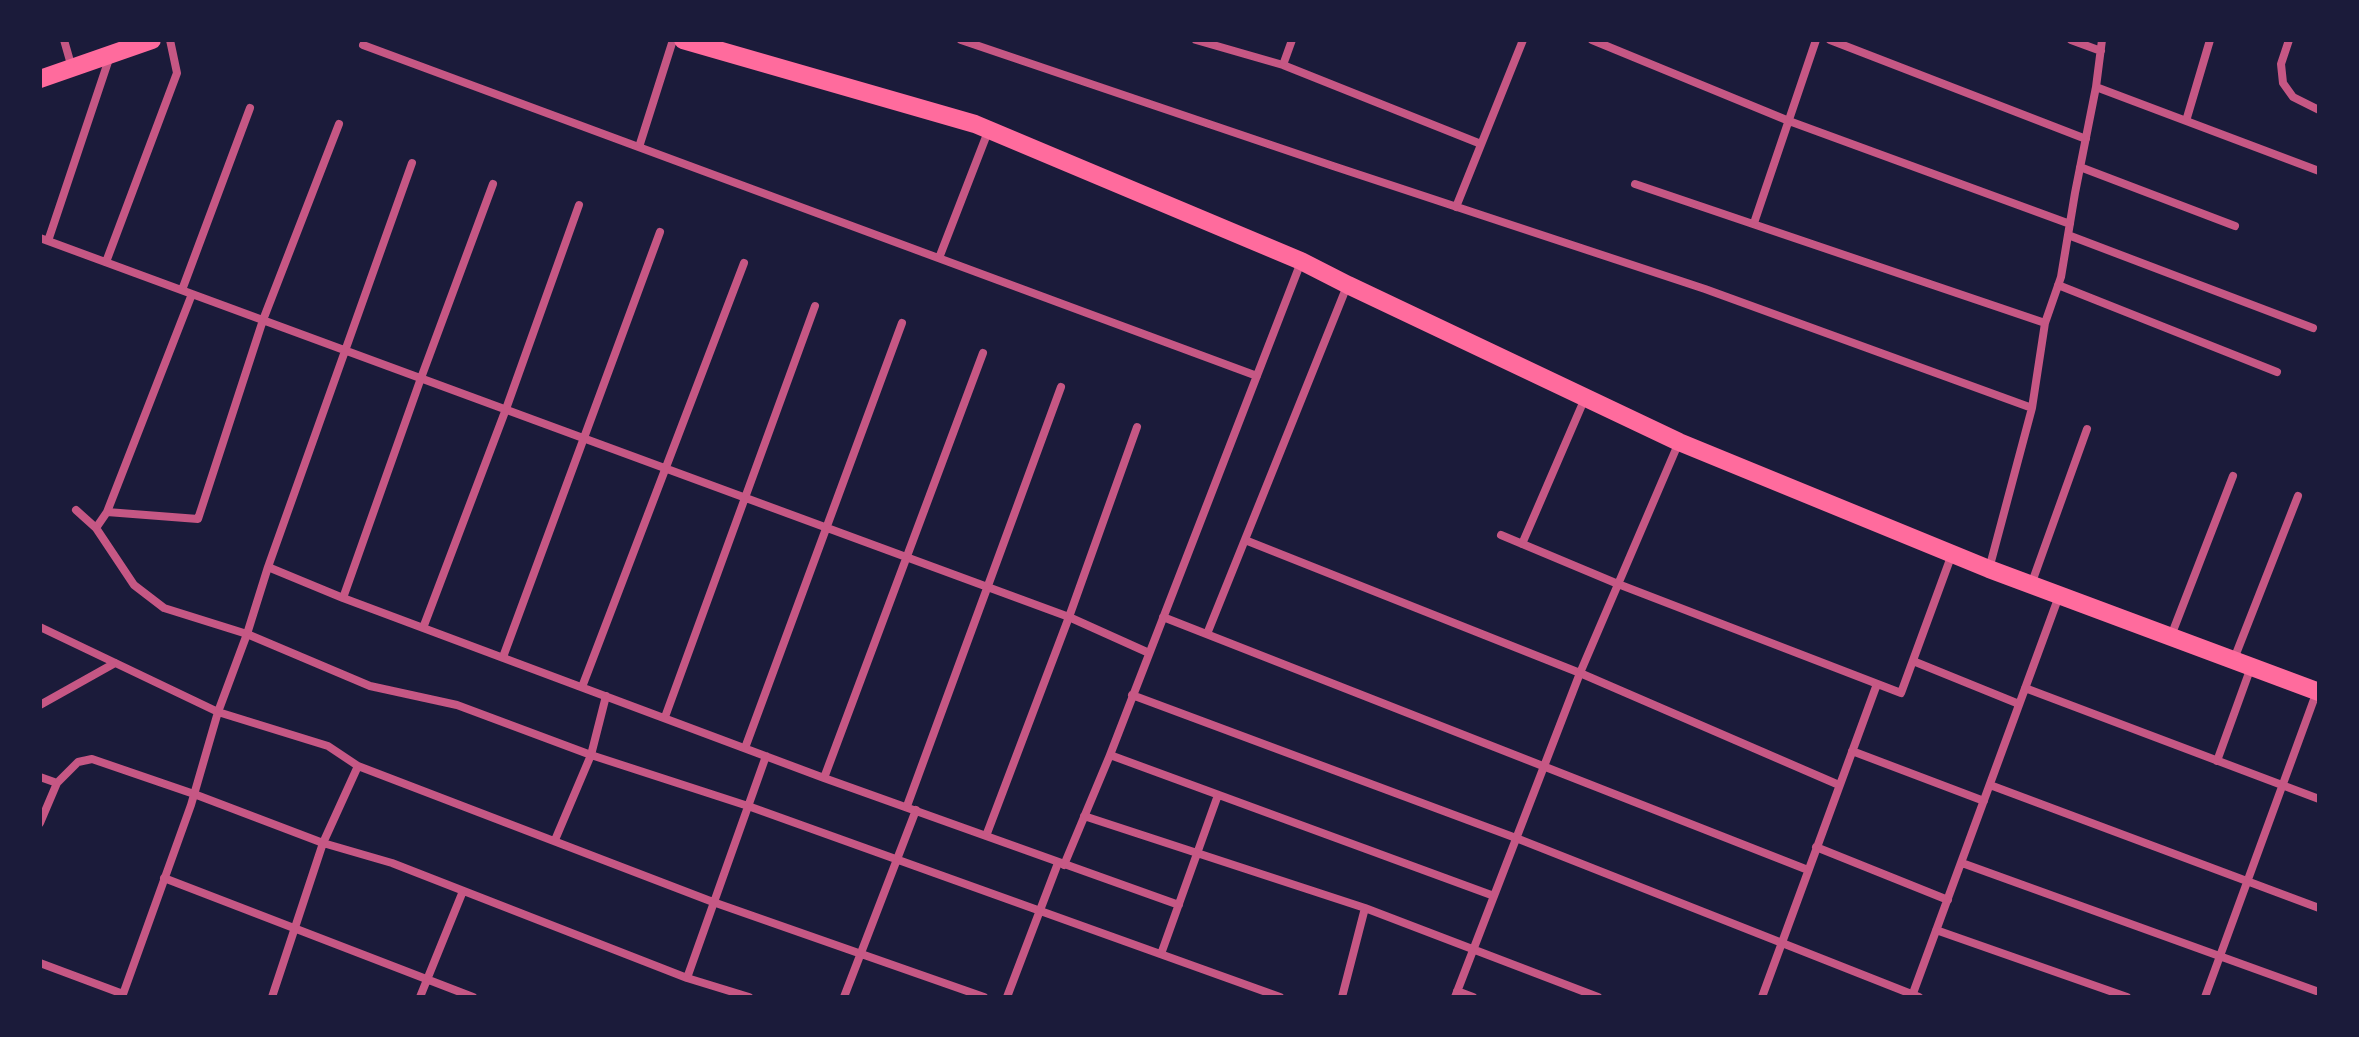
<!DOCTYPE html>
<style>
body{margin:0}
#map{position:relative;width:2359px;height:1037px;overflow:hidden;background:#1b1b3a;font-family:"DejaVu Sans",sans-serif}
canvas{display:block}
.frame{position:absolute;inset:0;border:42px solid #1b1b3a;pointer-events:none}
</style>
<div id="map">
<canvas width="2359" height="1037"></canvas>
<div class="frame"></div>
</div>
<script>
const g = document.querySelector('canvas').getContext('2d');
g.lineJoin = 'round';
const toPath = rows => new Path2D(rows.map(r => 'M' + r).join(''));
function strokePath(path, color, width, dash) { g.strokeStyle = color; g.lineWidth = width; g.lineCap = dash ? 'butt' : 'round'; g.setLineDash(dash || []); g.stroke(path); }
strokePath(toPath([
 [64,40,72,68],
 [961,40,1333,166,1705,289,2032,408],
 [1196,40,1283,65,1481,144],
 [1592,40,1789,121,2070,224],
 [1830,40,2086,139],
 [2071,40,2101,51],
 [2289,40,2281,64,2283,83,2293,97,2319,110],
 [363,45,1257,376],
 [1283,65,1292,40],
 [2096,87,2319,171],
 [2186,121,2210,40],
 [639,147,673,40],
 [2080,167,2235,226],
 [1635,184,2045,323],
 [1456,207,1523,40],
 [1754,223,1816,40],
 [2068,235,2313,328],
 [40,238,1069,617,1149,653],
 [48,241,110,56],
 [939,258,989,129],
 [106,262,177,73,170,40],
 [2058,285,2277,372],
 [182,290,250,108],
 [76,510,96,528,107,512,198,519,263,320,339,124],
 [107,512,192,294],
 [96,528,134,585,164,608,247,634,370,686,457,705,591,755,748,806,1280,997],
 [1501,535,1618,584,1901,693,1952,554],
 [1245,540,1580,673,1839,785],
 [1522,544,1585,398],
 [268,567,343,598,824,778,1179,905],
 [1989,569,2032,408,2045,323,2061,277,2075,193,2096,87,2102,40],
 [2031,585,2087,429],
 [343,598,421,378,493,184],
 [1163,617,1808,870],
 [40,627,218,712,328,746,358,766,713,902,984,997],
 [423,628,506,409,579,205],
 [1207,634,1347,286],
 [2171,636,2233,476],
 [503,657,660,232],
 [2234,659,2298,496],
 [1913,661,2019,704],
 [582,687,744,263],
 [2025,688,2319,799],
 [1132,695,1516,838,1919,997],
 [40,705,115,663],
 [665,717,815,306],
 [745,748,902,323],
 [1852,751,1984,801],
 [1110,755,1494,896],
 [2217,761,2251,667],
 [40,777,57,783],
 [824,778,983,353],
 [1990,785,2319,908],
 [907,806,1061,387],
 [1084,816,1365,908,1598,997],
 [40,823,57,783,78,762,92,759,194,794,323,843,392,863,687,978,749,997],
 [986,836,1069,617,1137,427],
 [555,840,591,755,606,696],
 [1816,847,1948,900],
 [1962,863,2319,992],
 [1064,865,1110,755,1301,262],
 [164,878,473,997],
 [1936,930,2127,997],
 [1161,954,1218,795],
 [40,963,123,994],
 [687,978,766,756],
 [1457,991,1473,997],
 [1912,996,2059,596],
 [122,997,191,805,218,712,247,634,268,567,412,163],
 [272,997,323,843,358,766],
 [420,997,463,891],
 [844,997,916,810],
 [1007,997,1058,863],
 [1342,997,1365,908],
 [1455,997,1580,673,1679,442],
 [1762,997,1877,684],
 [2205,997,2317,691]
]), '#c65784', 8);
strokePath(toPath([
 [683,40,975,124,1301,261,1348,285,1679,442,1989,569,2319,692],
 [40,79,152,40]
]), '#ff6b9d', 18);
</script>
